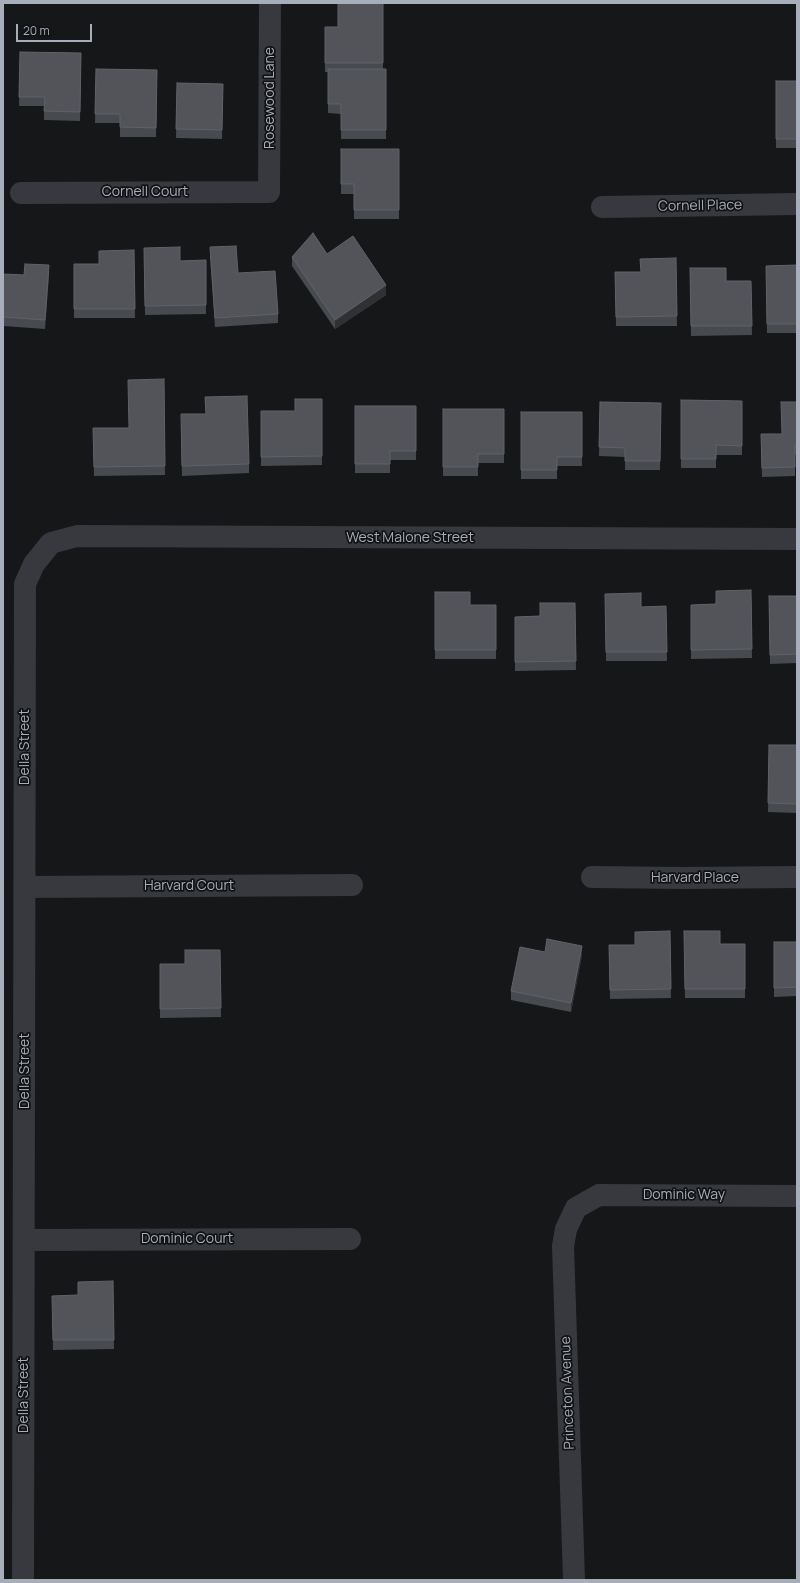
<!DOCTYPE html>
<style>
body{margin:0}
#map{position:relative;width:800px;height:1583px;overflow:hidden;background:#161719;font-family:Manrope,sans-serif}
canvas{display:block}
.frame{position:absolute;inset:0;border:4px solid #a8aeb9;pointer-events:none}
.scale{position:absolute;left:16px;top:24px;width:76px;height:18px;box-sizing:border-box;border:2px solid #a8aeb9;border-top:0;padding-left:5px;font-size:12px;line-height:14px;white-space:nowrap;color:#a8aeb9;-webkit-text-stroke:3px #111214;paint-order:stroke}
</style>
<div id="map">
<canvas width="800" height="1583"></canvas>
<div class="frame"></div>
<div class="scale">20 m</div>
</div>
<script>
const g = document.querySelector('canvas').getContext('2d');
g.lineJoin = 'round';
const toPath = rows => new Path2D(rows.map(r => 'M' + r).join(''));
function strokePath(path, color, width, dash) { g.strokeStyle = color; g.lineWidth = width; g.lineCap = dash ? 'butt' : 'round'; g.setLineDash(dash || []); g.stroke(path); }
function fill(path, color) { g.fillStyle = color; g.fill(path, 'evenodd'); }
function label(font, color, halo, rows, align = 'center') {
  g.font = font + ' Manrope,sans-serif'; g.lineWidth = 3.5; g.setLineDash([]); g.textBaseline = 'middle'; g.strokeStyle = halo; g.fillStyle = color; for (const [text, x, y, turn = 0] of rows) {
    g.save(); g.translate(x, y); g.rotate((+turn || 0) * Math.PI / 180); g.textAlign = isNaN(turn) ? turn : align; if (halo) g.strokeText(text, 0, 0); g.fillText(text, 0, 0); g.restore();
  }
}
strokePath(toPath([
 [21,193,269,192,270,3],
 [602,207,797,204],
 [592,877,683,878,797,877],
 [25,887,352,885],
 [24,1240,350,1239],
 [23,1580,25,584,34,564,51,543,77,536,797,539],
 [574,1580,563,1246,566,1229,576,1208,599,1195,797,1196]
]), '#37393e', 22);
fill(toPath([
 [383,3,383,69,386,69,386,139,341,139,341,114,328,113,328,72,325,72,325,27,338,27],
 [20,52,81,53,80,121,44,120,44,106,19,106],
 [96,69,157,70,156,137,120,137,120,123,95,123],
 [776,81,797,81,797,148,776,148],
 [177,83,223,84,222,139,176,138],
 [341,149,399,149,399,219,354,219,354,194,341,194],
 [210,247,238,273,278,314,278,323,215,327,210,256],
 [144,248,180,261,206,260,206,314,145,315],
 [134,250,135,318,74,318,74,264,99,264],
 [327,254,386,295,335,329,292,266,292,257],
 [676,258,677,326,616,326,615,272,640,272],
 [797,265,797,333,767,333,766,266],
 [690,268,726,281,751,281,752,335,691,336],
 [3,274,24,275,49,274,45,329,3,326],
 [164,379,165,475,94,476,93,428,129,428],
 [205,397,249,464,249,473,182,476,181,424,206,414],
 [322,399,322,465,261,466,261,411,295,411],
 [681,400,742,401,742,455,716,455,716,468,681,468],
 [600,402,661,403,660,470,625,470,625,457,599,456],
 [797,402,797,454,795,455,795,476,762,477,761,443,782,434],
 [355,406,416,406,416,460,390,460,390,473,355,473],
 [443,409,504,409,504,463,478,463,478,476,443,476],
 [521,412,582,412,582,466,557,466,557,479,521,479],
 [751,590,752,658,691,659,691,605,716,604],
 [435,592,470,605,496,605,496,659,435,659],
 [605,594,641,607,666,606,667,661,606,661],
 [769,596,797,596,797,663,770,664],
 [575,603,576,670,515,671,515,617,540,616],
 [769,745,797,745,797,813,768,812],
 [670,931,671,998,610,999,609,945,635,945],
 [684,931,720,944,745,944,745,998,685,998],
 [774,942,797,942,797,996,774,997],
 [220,950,221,1017,160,1018,160,964,185,964],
 [545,952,582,955,571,1012,511,1000,511,991],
 [113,1281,114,1349,53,1350,52,1296,78,1295]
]), '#474a4e');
fill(toPath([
 [4,68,4,77,3,78,3,69],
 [49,265,49,274,45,329,45,320],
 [386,285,386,295,335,329,335,320],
 [582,946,582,955,571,1012,571,1003]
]), '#2f3134');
const building = toPath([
 [338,3,383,3,383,63,325,63,325,27,338,27,338,3],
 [20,52,81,53,80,112,44,111,45,97,19,97,20,52],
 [96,69,157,70,156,128,120,127,120,114,95,114,96,69],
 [328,69,386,69,386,130,341,130,341,104,328,104,328,69],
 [776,81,797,81,797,139,776,139,776,81],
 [177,83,223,84,222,130,176,129,177,83],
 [341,149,399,149,399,210,354,210,354,184,341,184,341,149],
 [313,233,327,254,353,236,386,285,335,320,292,257,313,233],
 [236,246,238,273,275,271,278,314,215,318,210,247,236,246],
 [180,247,180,261,206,260,206,305,145,306,144,248,180,247],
 [134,250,135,309,74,309,74,264,99,264,99,251,134,250],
 [676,258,677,316,616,317,615,272,641,272,640,259,676,258],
 [25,264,49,265,45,320,3,317,3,274,24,275,25,264],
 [797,265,797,324,767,324,766,266,797,265],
 [690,268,726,268,726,281,751,281,752,326,691,326,690,268],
 [164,379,165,466,94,467,93,428,129,428,128,380,164,379],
 [247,396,249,464,182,466,181,414,206,414,205,397,247,396],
 [295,399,322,399,322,456,261,457,261,411,295,411,295,399],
 [681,400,742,401,742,446,716,445,716,459,681,459,681,400],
 [600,402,661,403,660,461,625,461,625,448,599,447,600,402],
 [781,402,797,402,797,445,795,445,795,467,762,468,761,434,782,434,781,402],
 [355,406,416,406,416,451,390,451,390,464,355,464,355,406],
 [443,409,504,409,504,454,478,454,478,467,443,467,443,409],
 [521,412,582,412,582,457,557,457,557,470,521,470,521,412],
 [751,590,752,649,691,650,691,605,716,604,716,591,751,590],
 [435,592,470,592,470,605,496,605,496,650,435,650,435,592],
 [641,593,641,607,666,606,667,652,606,652,605,594,641,593],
 [769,596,797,596,797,654,770,655,769,596],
 [540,603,575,603,576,661,515,662,515,617,540,616,540,603],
 [769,745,797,745,797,804,768,803,769,745],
 [670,931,671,989,610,990,609,945,635,945,635,932,670,931],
 [684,931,720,931,720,944,745,944,745,989,685,989,684,931],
 [547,939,582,946,571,1003,511,991,520,947,545,952,547,939],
 [774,942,797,942,797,987,774,988,774,942],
 [185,950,220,950,221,1008,160,1009,160,964,185,964,185,950],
 [113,1281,114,1340,53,1340,52,1296,78,1295,78,1282,113,1281]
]);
fill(building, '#52545a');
strokePath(building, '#5f6268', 1);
label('14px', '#a8aeb9', '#111214', [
 ["Rosewood Lane",270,98,-90],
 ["Cornell Court",145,192],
 ["Cornell Place",700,206,-1],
 ["West Malone Street",410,538],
 ["Della Street",25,747,-90],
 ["Harvard Place",695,878],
 ["Harvard Court",189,886],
 ["Della Street",25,1071,-90],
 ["Dominic Way",684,1195],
 ["Dominic Court",187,1239],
 ["Princeton Avenue",568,1393,-92],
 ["Della Street",24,1395,-90]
]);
</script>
